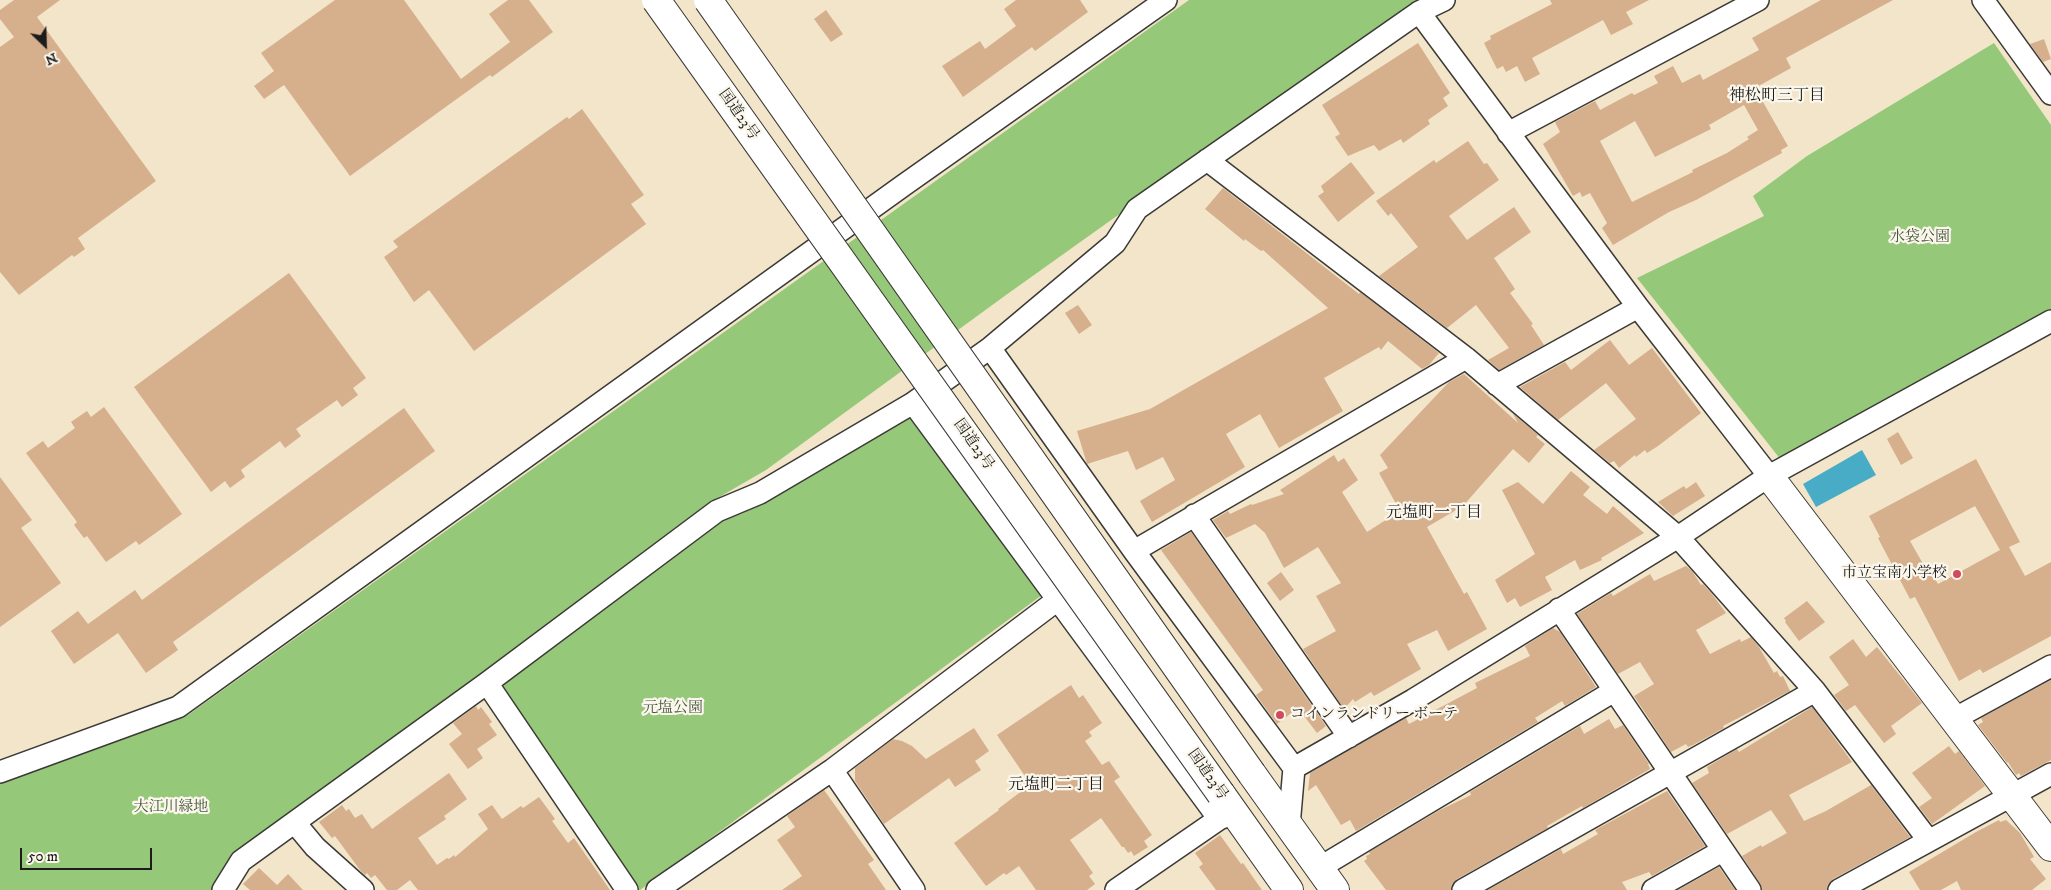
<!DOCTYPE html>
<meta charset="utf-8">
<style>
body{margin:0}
#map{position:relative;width:2051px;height:890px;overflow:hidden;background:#f2e5c9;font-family:"IM FELL DW Pica",serif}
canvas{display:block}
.north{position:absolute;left:20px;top:20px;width:50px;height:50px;-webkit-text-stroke:4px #fbf7ec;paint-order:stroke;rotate:156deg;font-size:14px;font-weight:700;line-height:20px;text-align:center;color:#1c1c1c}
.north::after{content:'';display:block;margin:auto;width:18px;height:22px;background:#1c1c1c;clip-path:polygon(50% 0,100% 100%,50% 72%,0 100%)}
.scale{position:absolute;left:20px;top:848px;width:132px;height:22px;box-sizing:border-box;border:2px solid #1c1c1c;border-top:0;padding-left:6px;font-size:15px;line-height:18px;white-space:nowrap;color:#1c1c1c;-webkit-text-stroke:4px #fbf7ec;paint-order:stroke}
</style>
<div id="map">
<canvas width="2051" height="890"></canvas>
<div class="north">N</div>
<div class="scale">50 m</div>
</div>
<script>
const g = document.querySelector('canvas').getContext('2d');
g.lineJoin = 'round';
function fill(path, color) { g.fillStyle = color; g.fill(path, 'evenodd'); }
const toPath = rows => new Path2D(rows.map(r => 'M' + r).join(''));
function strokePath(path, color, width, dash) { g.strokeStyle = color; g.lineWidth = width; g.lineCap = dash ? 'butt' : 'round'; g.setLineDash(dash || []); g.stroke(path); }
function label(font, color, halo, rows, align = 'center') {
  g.font = font + ' "IM FELL DW Pica","Noto Serif JP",serif'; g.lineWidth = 4.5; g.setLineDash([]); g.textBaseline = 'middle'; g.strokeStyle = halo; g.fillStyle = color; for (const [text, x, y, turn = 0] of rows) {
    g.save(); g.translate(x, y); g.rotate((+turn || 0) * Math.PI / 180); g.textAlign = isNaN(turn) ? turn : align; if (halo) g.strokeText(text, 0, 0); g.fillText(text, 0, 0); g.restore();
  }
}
fill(toPath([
 [1189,0,1426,0,1393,19,1006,295,766,470,709,503,249,846,214,890,0,890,0,782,188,715],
 [1994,43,2051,125,2051,312,1785,465,1637,278,1764,216,1753,196,1807,156],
 [908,418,914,419,1042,595,640,890,631,887,505,700,502,682,722,517,741,514]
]), '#95c879');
fill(toPath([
 [1862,450,1876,475,1816,507,1803,484]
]), '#48acc7');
fill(toPath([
 [14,0,60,0,37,17,156,181,78,238,85,249,74,257,72,255,19,295,0,272,0,47,14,37,0,19,0,10],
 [335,0,404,0,461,79,510,42,489,14,508,0,529,0,553,32,492,77,490,75,350,176,284,85,264,99,254,86,274,71,261,53],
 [1016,0,1080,0,1088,12,1035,51,1032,47,963,97,942,66,980,41,985,49,1016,26,1004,9],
 [1550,0,1649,0,1626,12,1633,24,1611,35,1603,20,1532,58,1540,74,1525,82,1517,66,1506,72,1503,66,1497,69,1484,43,1491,39,1490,36,1552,4],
 [1821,0,1893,0,1786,58,1791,68,1755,88,1788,146,1781,150,1782,153,1696,200,1669,212,1613,245,1602,228,1607,223,1590,193,1582,197,1580,192,1573,196,1543,144,1560,132,1555,122,1595,101,1600,110,1632,93,1634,95,1658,83,1654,76,1673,66,1682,83,1700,74,1703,80,1759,50,1752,38],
 [1744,105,1758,130,1747,137,1749,139,1727,153,1692,170,1693,172,1632,202,1600,141,1635,121,1655,157,1711,129,1709,125],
 [826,10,843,34,831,42,814,19],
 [2044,39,2051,59,2043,62,2030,44],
 [1418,43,1450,93,1443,98,1448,106,1428,120,1430,124,1403,143,1401,139,1379,151,1374,145,1348,156,1335,137,1340,134,1322,105],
 [582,109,644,195,631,204,646,224,474,351,429,290,414,302,384,257,398,247,393,241,567,117,569,119],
 [1468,141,1484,164,1487,163,1499,180,1449,216,1467,240,1514,207,1531,232,1494,258,1515,289,1510,293,1533,324,1531,325,1544,345,1499,370,1488,360,1509,348,1476,305,1447,328,1379,276,1418,247,1391,213,1388,216,1376,201,1434,160,1436,163],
 [1351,162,1375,193,1338,222,1318,196,1324,192,1321,186],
 [1223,188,1359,294,1360,292,1439,353,1429,365,1422,369,1388,341,1381,350,1379,347,1324,378,1343,411,1279,448,1260,414,1226,434,1245,467,1152,522,1140,501,1175,480,1163,457,1136,470,1128,451,1087,464,1077,431,1150,409,1328,308,1263,250,1261,251,1245,239,1244,241,1205,209],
 [289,273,366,378,353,388,358,395,342,407,337,400,296,429,301,436,285,448,280,441,241,470,245,477,230,488,225,481,211,492,134,387],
 [1078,305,1092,325,1079,334,1065,313],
 [1610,340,1629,365,1652,348,1701,413,1658,446,1647,453,1645,450,1636,457,1635,455,1619,468,1614,461,1610,463,1594,450,1636,419,1606,383,1558,420,1520,387,1565,362,1571,370],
 [1464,374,1518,423,1513,414,1538,435,1536,437,1545,444,1529,463,1513,449,1463,506,1427,527,1464,594,1467,592,1487,629,1448,651,1437,630,1407,644,1421,669,1374,696,1371,692,1355,702,1353,699,1344,709,1303,649,1336,631,1316,596,1341,583,1318,547,1284,568,1265,533,1255,524,1226,538,1213,520,1228,511,1230,514,1251,504,1252,505,1284,494,1280,490,1334,455,1338,462,1344,458,1358,480,1342,492,1367,532,1400,511,1379,473,1388,468,1380,455,1449,382],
 [104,407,182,514,139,545,136,541,106,562,87,536,84,538,74,525,77,522,26,453,43,441,48,448,75,428,71,422,87,411,91,417],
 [404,408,435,451,173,642,178,650,146,673,118,633,74,664,51,631,78,611,88,624,135,590,142,600],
 [1898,432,1913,458,1901,465,1887,439],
 [1976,459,2020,542,2009,547,2025,576,2051,562,2051,636,1983,673,1980,669,1959,681,1915,597,1910,599,1878,538,1880,537,1869,516],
 [1975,506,2000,550,1938,584,1933,575,1930,576,1910,541],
 [1571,471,1590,487,1583,495,1607,514,1613,506,1644,533,1601,558,1602,560,1580,570,1575,560,1545,577,1552,590,1520,607,1515,598,1507,603,1495,580,1535,554,1502,490,1518,482,1543,504],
 [0,477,32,520,21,528,61,583,0,627],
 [1696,482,1705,496,1673,516,1658,502,1684,486,1686,489],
 [1191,532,1326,726,1317,733,1298,708,1277,724,1256,695,1263,690,1161,550],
 [1686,566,1692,571,1701,585,1703,584,1712,594,1726,613,1696,630,1710,654,1740,639,1741,642,1751,637,1759,647,1774,673,1777,671,1780,677,1783,676,1790,691,1723,726,1724,728,1693,745,1688,747,1686,744,1671,752,1634,696,1654,684,1640,662,1618,674,1577,614,1611,593,1613,596,1650,574,1654,581],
 [1281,572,1294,590,1280,601,1267,583],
 [1807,601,1825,622,1799,641,1785,622,1786,621,1784,618],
 [1553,628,1560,632,1596,687,1565,706,1562,701,1535,718,1538,722,1356,831,1350,820,1341,825,1316,785,1308,791,1310,773,1406,718,1409,724,1477,688,1475,683,1530,656,1525,646],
 [1853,639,1866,657,1877,647,1922,703,1891,726,1896,734,1884,743,1855,705,1846,711,1834,695,1849,685,1829,657],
 [2051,680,2051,760,2021,776,2019,773,2016,775,2008,762,2007,763,1978,725,1983,722,1981,718],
 [1071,685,1079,698,1083,695,1102,723,1089,732,1092,736,1085,741,1102,765,1109,761,1120,777,1114,781,1152,835,1144,841,1148,847,1134,856,1131,851,1128,853,1124,847,1122,847,1101,818,1070,840,1093,873,1089,876,1095,884,1087,890,1036,890,1019,866,1006,875,1004,873,986,886,954,843,999,810,998,809,1023,790,1019,785,1027,779,997,735],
 [476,706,478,710,481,707,492,722,489,724,497,735,477,749,483,758,468,769,449,744,462,734,453,723],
 [1812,707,1852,762,1789,795,1804,821,1826,811,1871,785,1910,837,1833,879,1828,884,1827,890,1762,890,1760,883,1742,856,1761,845,1762,847,1787,833,1771,810,1727,834,1692,783,1709,773,1707,767,1737,749,1739,752],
 [1609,719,1615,729,1623,725,1649,764,1648,764,1650,769,1583,808,1582,806,1547,826,1548,828,1457,879,1452,884,1451,890,1386,890,1364,861,1367,859,1366,856,1370,854,1369,852,1440,810,1471,795,1470,792,1580,726,1584,734],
 [974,728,989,751,975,761,981,770,955,787,949,778,884,824,855,781,855,768,893,739,902,741,912,746,926,759],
 [1949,746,1955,754,1959,751,1985,786,1932,824,1919,807,1932,798,1912,773],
 [449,773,467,799,444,816,446,819,418,838,437,865,447,858,449,859,454,855,455,857,488,829,478,814,492,805,502,819,521,806,523,808,539,797,555,819,552,821,568,843,574,838,610,890,418,890,410,880,397,890,387,890,375,875,371,878,367,873,365,875,360,870,335,836,332,838,319,822,342,805,346,811,349,809,355,818,362,814,372,829],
 [824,790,874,860,868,864,886,890,782,890,802,876,777,840,795,827,787,816],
 [1667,791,1705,846,1652,876,1649,872,1622,882,1627,890,1488,890,1561,849,1563,854,1598,834,1595,830],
 [1999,820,2000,822,2006,820,2020,833,2034,857,2030,859,2046,879,2032,890,1961,890,1957,881,1941,890,1920,890,1909,872,1976,832],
 [1220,835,1241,864,1243,863,1262,890,1216,890,1199,867,1203,864,1195,853],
 [1719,867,1735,890,1678,890],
 [259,868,277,885,288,874,303,890,250,890,243,884]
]), '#d6af8d');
const street = toPath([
 [1983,0,2051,94],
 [1419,12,1638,307,1769,476],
 [1508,133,1758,0],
 [1207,160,1466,358,1678,537,1815,691,1929,841],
 [990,348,1134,551,1294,768,1289,826],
 [1497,385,1638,307],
 [913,403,1219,819],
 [1194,515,1349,737],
 [1134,551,1466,358],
 [1559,609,1750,890],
 [487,683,627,890],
 [1954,719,2051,666],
 [1294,768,1413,700,1678,537,1769,476,2051,321],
 [832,770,914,890],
 [0,772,178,707,904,185,1166,0],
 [295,823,315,847,363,890],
 [1319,868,1614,691],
 [223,890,241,861,487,683,717,511,760,493,913,403,990,348,1115,243,1137,209,1419,12,1444,0],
 [657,890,832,770,1056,601],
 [1116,890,1219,819,1232,814],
 [1463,890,1815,691],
 [1653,890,1722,851],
 [1839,890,2051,774]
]);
const secondary = toPath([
 [1769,476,2051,847]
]);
const highway = toPath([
 [1252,774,1335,890],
 [1221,794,1289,890]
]);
strokePath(street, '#3c3a36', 24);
strokePath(secondary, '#3c3a36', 30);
strokePath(highway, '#3c3a36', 30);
strokePath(street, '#fff', 21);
strokePath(secondary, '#fff', 28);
strokePath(highway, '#fff', 28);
const highwayBridge = toPath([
 [656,0,1221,794],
 [708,0,1252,774]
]);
strokePath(highwayBridge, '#3c3a36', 30, []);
strokePath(highwayBridge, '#fff', 28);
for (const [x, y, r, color] of [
 [1957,574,5,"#d1495b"],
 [1280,715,5,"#d1495b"]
]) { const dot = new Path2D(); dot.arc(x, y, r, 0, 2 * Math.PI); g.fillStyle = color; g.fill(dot); strokePath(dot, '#fbf7ec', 2); }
label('15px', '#1c1c1c', '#fbf7ec', [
 ["国道23号",738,115,55],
 ["国道23号",973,445,55],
 ["国道23号",1207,775,55]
]);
label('15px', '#46583d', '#fbf7ec', [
 ["水袋公園",1920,238],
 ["元塩公園",673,709],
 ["大江川緑地",171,808]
]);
label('15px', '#1c1c1c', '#fbf7ec', [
 ["市立宝南小学校",1947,574],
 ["コインランドリー ボーテ",1290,715,"left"]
], 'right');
label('16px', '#1c1c1c', '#fbf7ec', [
 ["神松町三丁目",1777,97],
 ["元塩町一丁目",1434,514],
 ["元塩町二丁目",1056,786]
]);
</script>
